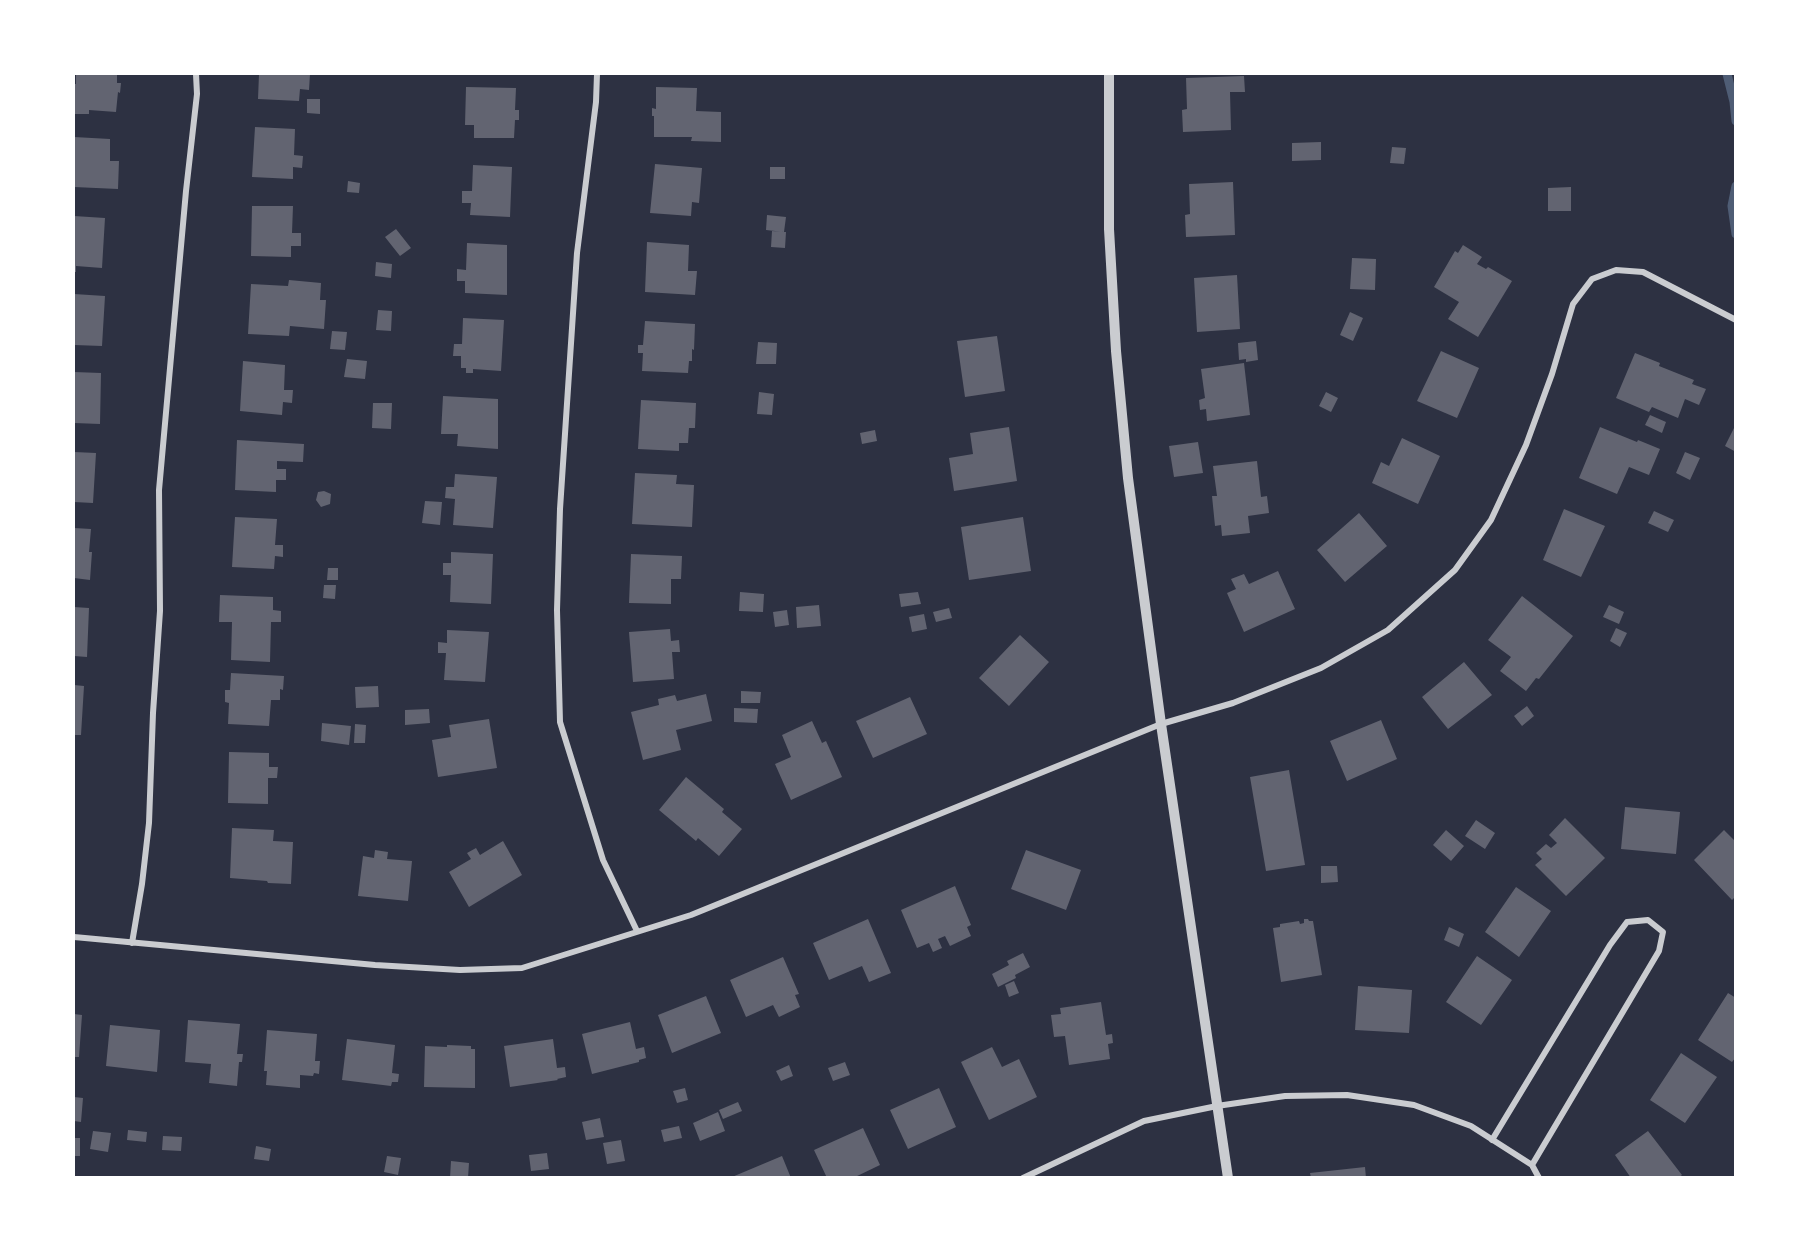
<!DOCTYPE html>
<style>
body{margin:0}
#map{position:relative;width:1809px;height:1251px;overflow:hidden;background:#2d3142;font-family:Figtree,sans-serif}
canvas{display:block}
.frame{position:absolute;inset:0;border:75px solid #fff;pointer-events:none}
</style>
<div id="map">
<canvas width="1809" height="1251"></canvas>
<div class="frame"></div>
</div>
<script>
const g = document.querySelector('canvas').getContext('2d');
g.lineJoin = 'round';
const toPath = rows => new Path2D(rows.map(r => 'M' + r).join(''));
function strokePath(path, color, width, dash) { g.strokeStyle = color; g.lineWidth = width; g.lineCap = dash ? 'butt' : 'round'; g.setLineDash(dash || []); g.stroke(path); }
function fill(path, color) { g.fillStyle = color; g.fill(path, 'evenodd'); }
strokePath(toPath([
 [1727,74,1734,102,1736,121],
 [1736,186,1732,206,1736,234]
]), '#4f5d75', 9);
fill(toPath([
 [76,74,117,74,117,83,121,83,120,93,118,92,116,112,89,110,89,114,74,114,74,84,76,84],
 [259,74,310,74,309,90,300,89,299,101,258,99],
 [1244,76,1245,92,1230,92,1231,130,1183,132,1182,110,1187,109,1186,78],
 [466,87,516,88,515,110,519,110,519,120,515,120,514,138,474,138,474,125,465,125],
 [656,87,697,88,696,111,721,112,721,142,691,141,692,137,654,137,654,116,652,116,652,108,656,109],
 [307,99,320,99,320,114,307,113],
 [255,127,295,129,294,155,303,156,302,168,293,167,293,179,252,177],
 [74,137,110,139,110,161,119,161,118,189,74,187],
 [1321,142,1321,160,1292,161,1292,143],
 [1392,147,1406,148,1404,164,1390,163],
 [655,164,702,168,699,203,692,202,691,216,650,213],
 [473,165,512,167,510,217,470,215,471,203,462,203,462,191,472,191],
 [770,167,785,167,785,179,770,179],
 [348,181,360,183,359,193,347,192],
 [1233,182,1235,235,1186,237,1185,215,1190,214,1189,184],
 [1571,187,1571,211,1548,211,1548,188],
 [252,206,293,206,292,233,301,233,301,246,291,246,291,257,251,256],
 [767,215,786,217,784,232,766,230],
 [74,216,105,218,102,268,76,266,76,272,74,272],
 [396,229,411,248,400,256,385,237],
 [772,231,786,232,785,248,771,247],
 [647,242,689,245,688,271,697,271,695,295,645,292],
 [467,243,507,245,507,295,465,293,465,281,457,281,457,269,466,270],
 [1463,245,1482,257,1477,264,1486,269,1488,267,1512,281,1478,337,1448,319,1459,302,1434,287,1455,251,1458,253],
 [1352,258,1376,259,1375,290,1350,289],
 [376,262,392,264,391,278,375,276],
 [1237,275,1240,329,1197,332,1194,278],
 [289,280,321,283,320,300,326,300,324,329,290,326,289,336,248,334,251,284,288,286],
 [74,294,105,296,102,346,74,345],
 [378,310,392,311,391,331,376,330],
 [1350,312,1363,318,1353,341,1340,335],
 [463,318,504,320,501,371,473,369,473,373,466,373,466,368,461,368,461,356,453,356,454,344,462,344],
 [645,321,695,324,694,350,692,349,692,361,689,361,688,373,642,371,643,353,638,353,638,345,643,345],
 [332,331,347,332,345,350,330,349],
 [997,336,1005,391,965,397,957,341],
 [1256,341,1258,360,1246,362,1246,359,1239,360,1238,343],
 [758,342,777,343,776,364,756,364],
 [1441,351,1479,368,1457,418,1417,401],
 [1635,353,1660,363,1659,366,1694,380,1692,384,1706,389,1699,405,1685,399,1678,418,1652,407,1649,412,1616,398],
 [347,359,367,361,365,379,344,377],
 [243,361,285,365,284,390,293,390,292,403,283,402,282,415,240,411],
 [1244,363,1250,415,1207,421,1206,409,1200,410,1199,400,1205,398,1201,369],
 [74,372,101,373,100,424,74,423],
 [759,392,774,394,772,415,757,414],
 [1326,392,1338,398,1331,412,1319,406],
 [443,396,498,399,498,449,457,446,458,434,441,434],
 [641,400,696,403,695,428,689,428,688,443,679,443,679,451,638,449],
 [373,403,392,403,391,429,372,428],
 [1650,415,1666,422,1662,433,1645,425],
 [1736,424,1736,452,1725,446],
 [1009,427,1017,481,954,491,949,458,973,454,970,433],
 [1600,427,1637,442,1638,440,1660,449,1649,475,1629,467,1617,494,1579,478],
 [875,430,877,441,862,444,860,433],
 [1402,438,1440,456,1418,504,1372,483,1381,462,1389,466],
 [237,440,304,444,303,462,277,461,277,469,286,469,286,480,276,480,276,492,235,490],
 [1198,442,1203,473,1174,477,1169,446],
 [74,452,96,453,93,503,74,502],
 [1685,452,1700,458,1690,480,1676,473],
 [1257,461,1261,497,1267,496,1269,513,1248,516,1250,533,1222,536,1221,525,1215,526,1212,496,1217,496,1213,466],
 [635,473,677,475,676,484,694,485,692,527,632,524],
 [455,474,497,477,493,528,453,525,455,499,445,498,446,487,454,487],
 [324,491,331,494,330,504,321,507,316,500,318,492],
 [425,501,442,502,440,525,422,523],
 [1564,509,1605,526,1581,577,1543,560],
 [1654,511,1674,520,1668,532,1648,523],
 [1359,513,1387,546,1345,582,1317,550],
 [235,517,277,519,275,545,283,545,283,557,275,556,274,569,232,567],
 [1023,517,1031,571,969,580,961,527],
 [74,528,91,529,89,552,92,552,90,580,74,578],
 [451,552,493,554,491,604,450,602,451,575,443,575,443,563,451,563],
 [631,554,682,556,681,579,671,579,671,604,629,603],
 [328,568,338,568,338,580,327,580],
 [1278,571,1295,609,1244,632,1227,593,1236,589,1231,579,1244,574,1249,584],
 [324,585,336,585,335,599,323,598],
 [740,592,764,594,763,612,739,611],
 [918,592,921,604,901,607,899,594],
 [220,595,273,597,273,610,281,611,281,622,271,622,270,662,231,660,232,622,219,622],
 [1522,596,1573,636,1539,679,1536,678,1526,691,1500,671,1511,657,1488,640],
 [819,605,821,626,797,628,796,607],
 [1609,605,1624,612,1619,624,1603,617],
 [74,607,89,608,87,657,74,656],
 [949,608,952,618,936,622,933,612],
 [787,610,789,625,775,627,773,612],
 [924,614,927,629,912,632,909,617],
 [1616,628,1627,633,1620,647,1610,641],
 [670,629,671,641,679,640,680,652,672,652,674,679,633,682,629,632],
 [447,630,489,632,485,682,444,680,446,653,438,653,438,642,447,643],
 [1020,635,1049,662,1009,706,979,678],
 [1464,662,1492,695,1448,729,1422,697],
 [231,673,284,676,283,690,280,689,280,700,271,700,269,726,228,724,229,703,225,702,225,690,230,690],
 [74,685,84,686,81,735,74,735],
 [378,686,379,707,356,708,355,687],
 [741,691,761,692,760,703,741,703],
 [706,694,712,721,676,730,681,750,643,760,631,712,659,705,658,699,675,695,677,701],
 [910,697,927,734,873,758,856,721],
 [1527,706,1534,716,1522,726,1514,716],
 [734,708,758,709,757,723,734,722],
 [429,709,430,723,405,725,405,710],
 [489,719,497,768,438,777,432,740,451,737,449,725],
 [1381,720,1397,759,1347,781,1330,741],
 [812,721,822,743,826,741,842,777,791,800,775,764,791,757,782,735],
 [322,723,351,726,349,745,321,741],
 [355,724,366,725,365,743,354,743],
 [229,752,269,753,269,767,278,767,277,778,268,778,268,804,228,803],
 [1289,770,1305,865,1266,871,1250,777],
 [686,777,724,809,722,812,742,829,719,856,698,838,696,841,659,810],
 [1625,807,1680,812,1676,854,1621,849],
 [1565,818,1605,858,1566,896,1535,865,1542,859,1536,853,1546,844,1551,848,1557,843,1549,835],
 [1476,820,1495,833,1485,849,1465,836],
 [232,828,274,830,273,841,293,842,291,884,268,883,267,881,230,878],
 [1446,830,1464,846,1451,861,1433,845],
 [1724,830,1736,842,1736,896,1732,900,1694,860],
 [503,841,522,875,469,907,449,872,471,859,467,853,476,848,480,855],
 [375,850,388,852,387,859,412,861,408,901,358,896,363,856,374,858],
 [1026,850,1081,870,1066,910,1011,889],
 [1321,866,1337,866,1338,882,1321,883],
 [955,886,971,925,967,927,971,936,950,946,945,936,938,939,942,948,933,952,929,943,917,948,901,910],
 [1516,887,1551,911,1519,957,1485,932],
 [868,919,891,973,869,982,862,966,829,980,813,943],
 [1304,919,1308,919,1309,921,1313,921,1322,975,1281,982,1273,928,1280,927,1280,924,1299,921,1300,924,1304,923],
 [1449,927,1464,934,1459,947,1444,940],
 [1023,953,1030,967,1015,975,1016,978,998,987,992,974,1009,965,1007,961],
 [1477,956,1512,980,1481,1025,1446,1002],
 [783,957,799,994,795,995,800,1007,779,1017,773,1005,746,1017,730,980],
 [1014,981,1019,993,1009,997,1005,985],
 [1358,986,1412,990,1409,1033,1355,1030],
 [1728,993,1736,998,1736,1057,1732,1062,1698,1040],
 [706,996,721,1033,672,1053,658,1015],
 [1101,1002,1106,1035,1112,1034,1113,1043,1108,1044,1110,1059,1069,1065,1065,1036,1054,1037,1051,1015,1061,1014,1060,1008],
 [74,1014,82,1015,79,1057,74,1057],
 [188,1020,240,1024,237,1054,243,1054,242,1062,239,1062,237,1086,209,1083,211,1064,185,1062],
 [630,1022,636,1049,644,1047,646,1058,639,1060,639,1062,592,1074,582,1034],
 [110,1025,160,1030,157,1072,106,1066],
 [267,1030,317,1034,315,1061,320,1061,319,1074,314,1073,313,1076,300,1075,300,1088,266,1085,267,1071,264,1071],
 [347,1039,395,1045,392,1073,399,1074,398,1082,392,1082,391,1086,342,1080],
 [553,1039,557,1068,565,1067,566,1077,557,1079,558,1080,510,1087,504,1046],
 [447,1045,471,1046,471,1049,475,1049,475,1088,424,1087,425,1046,447,1047],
 [992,1047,1002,1067,1019,1059,1037,1097,989,1120,961,1062],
 [1681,1053,1717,1077,1685,1123,1650,1100],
 [845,1062,850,1075,833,1081,828,1068],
 [789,1065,793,1076,781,1081,776,1071],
 [685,1088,688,1100,677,1103,673,1091],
 [939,1088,956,1127,908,1149,890,1110],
 [74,1097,83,1098,81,1122,74,1121],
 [738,1102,742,1111,723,1119,719,1110],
 [718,1112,725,1131,700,1141,693,1123],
 [600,1118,604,1137,586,1140,582,1122],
 [679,1126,682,1138,664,1142,661,1130],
 [863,1128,880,1165,853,1178,827,1178,814,1150],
 [128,1130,147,1132,146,1142,127,1140],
 [93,1131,111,1133,108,1152,90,1149],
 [1648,1131,1682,1175,1678,1178,1631,1178,1615,1155],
 [163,1136,182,1137,181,1151,162,1150],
 [74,1138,80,1138,80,1156,74,1156],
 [621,1140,625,1161,607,1164,603,1143],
 [256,1146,271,1149,269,1161,254,1159],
 [547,1153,549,1169,531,1171,529,1155],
 [387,1156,401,1158,398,1175,384,1172],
 [782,1156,791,1178,732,1178,732,1177],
 [451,1161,469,1163,468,1178,450,1178],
 [1365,1167,1366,1178,1311,1178,1310,1173]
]), '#626471');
strokePath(toPath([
 [597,74,596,102,577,253,560,509,557,610,560,722,603,860,637,931],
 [74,937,375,965,460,970,522,968,691,915,1161,724,1233,703,1321,668,1388,630,1455,570,1491,520,1526,445,1552,374,1573,304,1592,279,1616,270,1643,272,1736,320],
 [132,943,142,884,149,823,153,713,160,611,159,490,186,191,197,94,196,74],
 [1492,1140,1610,945,1627,922,1648,920,1663,932,1659,951,1532,1165],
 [1023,1178,1144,1121,1217,1106,1285,1096,1347,1095,1414,1105,1471,1126,1532,1165,1539,1178]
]), '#caccd0', 6);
strokePath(toPath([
 [1109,74,1109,229,1116,351,1128,478,1161,724,1228,1178]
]), '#caccd0', 10);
</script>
